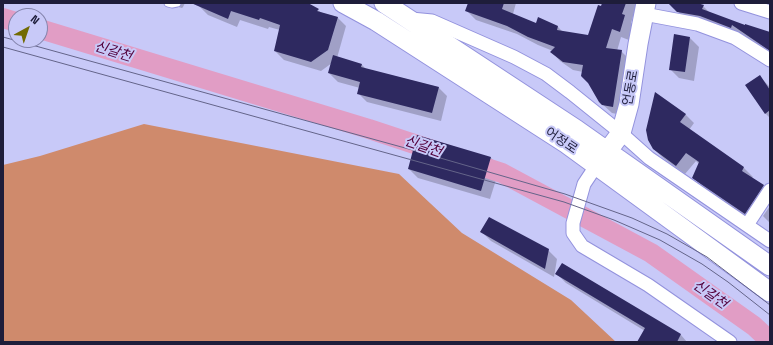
<!DOCTYPE html>
<meta charset="utf-8">
<style>
body{margin:0}
#map{position:relative;width:773px;height:345px;overflow:hidden;background:#c8c9f8;font-family:"Space Grotesk",sans-serif}
canvas{display:block}
.frame{position:absolute;inset:0;border:4px solid #1e1d3a;pointer-events:none}
.north{position:absolute;left:8px;top:8px;width:40px;height:40px;box-sizing:border-box;background:#c8c9f8;border:1px solid #8484ac;border-radius:50%;rotate:40deg;font-size:11px;font-weight:700;line-height:16px;text-align:center;color:#1e1d3a}
.north::after{content:'';display:block;margin:auto;width:14px;height:18px;background:#726a02;clip-path:polygon(50% 0,100% 100%,50% 72%,0 100%)}
</style>
<div id="map">
<canvas width="773" height="345"></canvas>
<div class="frame"></div>
<div class="north">N</div>
</div>
<script>
const g = document.querySelector('canvas').getContext('2d');
g.lineJoin = 'round';
function fill(path, color) { g.fillStyle = color; g.fill(path, 'evenodd'); }
const toPath = rows => new Path2D(rows.map(r => 'M' + r).join(''));
function strokePath(path, color, width, dash) { g.strokeStyle = color; g.lineWidth = width; g.lineCap = dash ? 'butt' : 'round'; g.setLineDash(dash || []); g.stroke(path); }
function label(font, color, halo, rows, align = 'center') {
  g.font = font + ' "Space Grotesk","Noto Sans KR",sans-serif'; g.lineWidth = 4; g.setLineDash([]); g.textBaseline = 'middle'; g.strokeStyle = halo; g.fillStyle = color; for (const [text, x, y, turn = 0] of rows) {
    g.save(); g.translate(x, y); g.rotate((+turn || 0) * Math.PI / 180); g.textAlign = isNaN(turn) ? turn : align; if (halo) g.strokeText(text, 0, 0); g.fillText(text, 0, 0); g.restore();
  }
}
fill(toPath([
 [144,124,399,174,462,233,571,300,616,342,3,342,3,165,40,156]
]), '#cf8a6c');
fill(toPath([
 [170,3,185,3,183,7,182,8,172,5],
 [201,3,307,3,322,13,337,17,346,26,337,58,362,65,366,69,438,87,447,96,441,121,367,102,358,93,360,88,338,82,329,73,332,63,321,71,284,60,275,51,280,30,269,27,268,29,240,20,237,27,208,15,199,6],
 [469,3,516,3,513,14,536,24,558,27,563,32,589,36,603,3,637,3,631,23,634,25,629,40,621,37,617,51,621,51,630,60,622,115,612,113,600,102,583,72,573,70,560,61,552,52,553,51,538,45,517,34,476,20,467,11],
 [675,3,693,3,703,6,710,13,745,26,770,33,770,53,742,34,740,36,687,21,674,7],
 [690,38,699,47,694,81,679,78,670,69],
 [760,77,770,87,770,118,765,113],
 [685,114,694,123,689,130,744,168,753,177,752,178,763,185,770,192,754,222,702,186,693,177,699,164,696,161,685,174,663,158,654,149],
 [418,137,491,158,500,167,490,199,418,178,409,169],
 [770,206,770,223,763,216],
 [482,232,548,250,557,259,554,277,491,241],
 [563,264,681,335,687,342,638,342,645,331,566,283,557,274]
]), '#0003');
strokePath(toPath([
 [3,18,16,22],
 [40,29,369,129,502,173,651,253,754,326,770,341]
]), '#e19dc5', 20);
fill(toPath([
 [191,3,308,3,319,9,317,11,338,17,328,50,311,62,274,51,280,25,260,18,259,20,231,11,228,19],
 [468,3,504,3,502,9,536,23,538,17,558,26,557,30,588,35,598,5,601,6,602,3,626,3,622,14,625,15,620,32,612,29,606,48,622,50,613,107,602,105,599,102,588,83,581,76,583,65,563,62,550,52,555,47,528,37,507,26,465,11],
 [668,3,697,3,704,5,702,9,745,25,745,24,770,32,770,51,732,25,731,28,700,16,677,12],
 [674,34,690,37,685,72,669,70],
 [333,55,362,64,361,67,439,87,432,113,357,94,360,82,328,73],
 [760,75,770,90,770,110,765,114,745,85],
 [655,92,686,114,680,122,744,167,742,171,764,185,745,214,692,178,699,162,686,153,676,166,653,149,648,140,646,130],
 [417,135,491,157,481,191,408,169],
 [489,217,549,249,545,269,480,232],
 [562,263,681,334,677,342,637,342,645,328,555,274]
]), '#2e2960');
const service = toPath([
 [168,3,172,4,177,3]
]);
const minor = toPath([
 [741,3,770,12],
 [644,14,697,24,735,38,770,60],
 [411,19,432,21,514,57,546,74,570,92,621,133,649,158,770,241],
 [596,166,584,184,573,223,573,233,582,246,648,285,730,342],
 [747,225,770,190]
]);
const secondary = toPath([
 [343,3,376,21,567,144,770,292],
 [384,3,577,130,770,266],
 [601,160,621,133,629,104,638,44,646,3]
]);
strokePath(service, '#9392dd', 9);
strokePath(minor, '#9392dd', 15);
strokePath(secondary, '#9392dd', 21);
strokePath(service, '#fff', 7);
strokePath(minor, '#fff', 13);
strokePath(secondary, '#fff', 19);
strokePath(toPath([
 [3,37,416,151,565,194,632,218,667,234,707,257,770,305],
 [3,47,564,202,614,220,660,240,702,264,728,282,770,315]
]), '#646489', 1);
label('13px', '#1e1d3a', '#c8c9f8', [
 ["언동로",631,88,-80],
 ["어정로",561,141,34]
]);
label('italic 14px', '#53023c', '#c8c9f8', [
 ["신갈천",113,52,17],
 ["신갈천",423,147,19],
 ["신갈천",710,295,35]
]);
</script>
